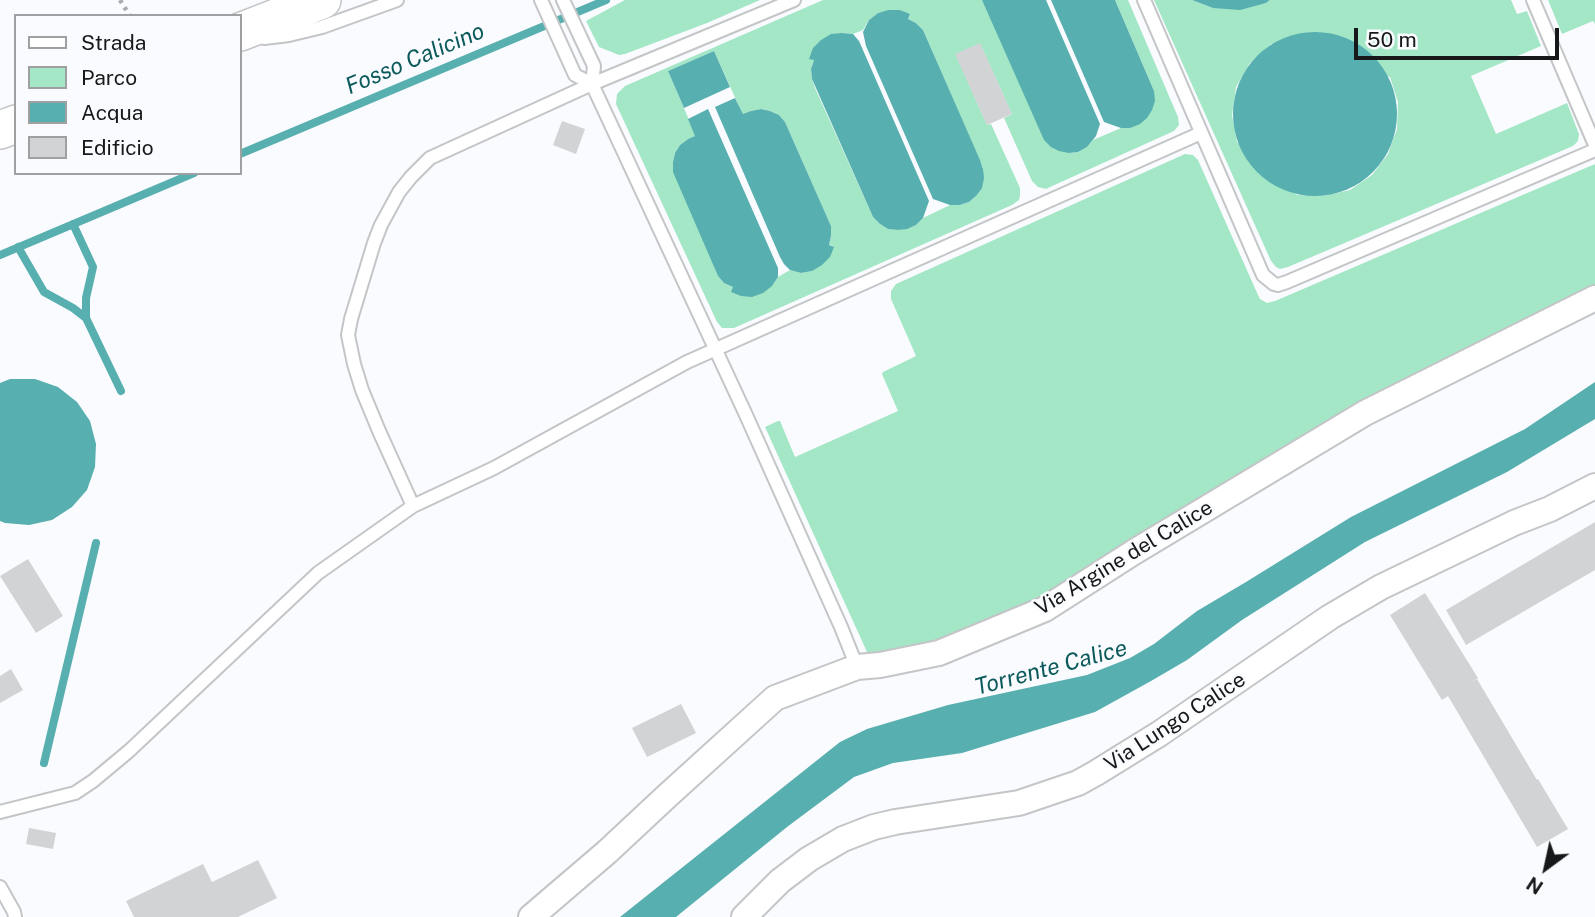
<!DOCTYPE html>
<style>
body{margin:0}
#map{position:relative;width:1595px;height:917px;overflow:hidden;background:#fafbfe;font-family:"Public Sans",sans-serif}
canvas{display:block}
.legend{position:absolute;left:14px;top:14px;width:228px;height:161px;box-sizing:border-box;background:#fafbfe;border:2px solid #9fa0a2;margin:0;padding:9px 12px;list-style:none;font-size:21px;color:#171819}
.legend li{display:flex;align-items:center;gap:14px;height:35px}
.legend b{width:35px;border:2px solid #9fa0a2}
.north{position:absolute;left:1511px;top:833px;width:70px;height:70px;-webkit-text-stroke:5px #fafbfe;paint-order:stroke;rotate:213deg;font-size:19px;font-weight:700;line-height:28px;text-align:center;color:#171819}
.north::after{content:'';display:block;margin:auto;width:24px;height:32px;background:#171819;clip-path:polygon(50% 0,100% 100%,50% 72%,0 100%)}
.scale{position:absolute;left:1354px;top:28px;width:205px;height:32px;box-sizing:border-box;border:4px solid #171819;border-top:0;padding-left:9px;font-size:21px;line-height:24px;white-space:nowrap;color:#171819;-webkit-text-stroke:5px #fafbfe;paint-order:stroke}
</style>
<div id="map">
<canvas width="1595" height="917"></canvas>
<ul class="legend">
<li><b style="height:9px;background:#fff"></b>Strada</li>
<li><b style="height:19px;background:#a3e7c7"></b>Parco</li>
<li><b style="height:19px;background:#58afb0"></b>Acqua</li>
<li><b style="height:19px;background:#d1d3d5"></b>Edificio</li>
</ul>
<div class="north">N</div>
<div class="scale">50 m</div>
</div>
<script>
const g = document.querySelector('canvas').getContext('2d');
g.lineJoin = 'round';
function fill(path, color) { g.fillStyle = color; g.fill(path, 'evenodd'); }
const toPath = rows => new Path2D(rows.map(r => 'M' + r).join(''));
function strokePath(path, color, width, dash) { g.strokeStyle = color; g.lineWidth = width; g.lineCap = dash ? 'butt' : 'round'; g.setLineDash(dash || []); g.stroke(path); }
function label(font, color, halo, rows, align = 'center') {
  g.font = font + ' "Public Sans",sans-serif'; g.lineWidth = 5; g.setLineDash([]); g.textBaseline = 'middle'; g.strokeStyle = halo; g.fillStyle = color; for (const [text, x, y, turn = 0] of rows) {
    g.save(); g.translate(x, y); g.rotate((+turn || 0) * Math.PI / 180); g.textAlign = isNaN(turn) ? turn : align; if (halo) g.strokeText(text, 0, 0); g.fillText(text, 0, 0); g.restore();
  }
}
fill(toPath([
 [625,0,760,0,707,23,625,54,619,55,599,47,586,21],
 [823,0,982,0,1069,153,1078,152,1087,147,1093,140,1121,128,1130,128,1154,91,1115,0,1128,0,1178,117,1179,125,1174,131,1050,187,1046,189,1038,187,1032,181,1004,118,1012,114,980,44,956,55,987,125,991,124,1020,188,1020,196,1019,200,1012,205,734,328,722,328,717,322,616,104,617,94,625,86],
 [888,10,900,10,910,15,908,19,916,23,923,30,983,168,976,196,969,202,960,205,950,205,923,218,916,225,898,230,888,229,880,224,873,217,815,88,812,79,811,69,814,60,842,33,853,34,863,30,869,20,878,13],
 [714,51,743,115,751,111,761,109,770,111,779,115,785,122,831,226,831,236,829,245,833,246,812,271,801,273,790,270,778,277,772,286,733,287,724,283,718,276,673,162,675,153,680,145,688,139,696,136,668,71],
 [1154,0,1192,0,1213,8,1266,3,1270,0,1511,0,1517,14,1527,11,1541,46,1471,76,1496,134,1567,103,1579,134,1578,141,1573,146,1288,267,1280,269,1276,267,1271,261],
 [1271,44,1390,77,1398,102,1397,129,1388,154,1372,175,1350,190,1324,196,1297,195,1237,142,1232,115,1236,87,1250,63],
 [1548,0,1595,0,1595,24,1593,21,1562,34],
 [1185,154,1193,155,1198,160,1258,295,1260,299,1267,303,1275,301,1595,164,1595,289,1048,602,954,638,884,656,867,652,765,427,778,421,780,421,795,457,898,411,882,374,883,372,916,356,891,299,891,291,896,284]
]), '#a3e7c7');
fill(toPath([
 [982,0,1046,0,1100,124,1096,136,1087,147,1078,152,1069,153,1059,151,1051,147,1044,140],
 [1051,0,1115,0,1154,91,1155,101,1152,110,1147,118,1140,124,1130,128,1121,128,1104,122],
 [1192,0,1270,0,1266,3,1240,10,1213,8],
 [888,10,900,10,910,14,908,19,916,23,923,30,980,160,983,169,984,178,982,188,976,196,969,202,960,205,950,205,933,199,866,46,863,32,869,20,878,13],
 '1233 114a82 82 0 1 1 164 0a82 82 0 1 1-164 0Z',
 [842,33,853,34,859,41,929,201,923,218,916,225,907,229,898,230,888,229,880,224,873,217,812,79,811,69,814,60,809,59,813,48,821,40,831,34],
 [714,51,730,87,684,108,668,71],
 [735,98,743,114,751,111,761,109,770,111,779,115,785,122,789,131,831,226,831,236,829,245,834,247,830,257,822,265,812,271,801,273,790,270,784,264,780,257,715,107],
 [708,109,778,268,778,277,772,286,763,293,752,297,741,296,731,292,733,287,724,283,718,276,673,172,673,162,675,153,680,145,688,139,695,136,688,119],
 [10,379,35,379,58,387,77,402,90,421,96,444,95,467,87,490,72,507,52,520,29,525,5,523,0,521,0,383],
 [1595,382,1595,419,1507,472,1365,542,1242,620,1187,660,1151,681,1095,712,962,753,893,763,854,777,787,827,676,917,620,917,840,742,867,729,948,705,1087,675,1130,658,1154,644,1197,611,1246,582,1351,517,1525,429]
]), '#58afb0');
strokePath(toPath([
 [240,154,606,0],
 [73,224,93,267,86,298,86,318],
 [18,247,44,292,73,308,86,318,121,391],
 [0,255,194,173],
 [44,763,96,543]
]), '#58afb0', 8);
fill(toPath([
 [980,43,1012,114,987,125,955,54],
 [562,121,585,129,576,154,553,145],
 [1595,522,1595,570,1466,645,1446,610],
 [28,559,63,616,36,633,0,576],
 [1425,593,1478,678,1469,683,1477,679,1537,780,1538,779,1568,829,1537,847,1448,696,1442,700,1390,615],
 [11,669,23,690,0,703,0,676],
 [681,704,696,733,647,757,632,728],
 [29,828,56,833,53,849,26,844],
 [258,860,277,898,238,917,134,917,126,901,203,864,212,882]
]), '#d1d3d5');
const service = toPath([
 [541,0,575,75,592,84],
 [563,0,594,66,592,84,746,415,841,627,857,667],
 [1144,0,1263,275,1274,284,1278,285,1287,282,1595,150],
 [1533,0,1595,145],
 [264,38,289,35,322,27,397,0],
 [413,506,379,431,362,390,354,364,348,335,351,319,374,243,381,225,399,192,411,177,430,158,592,84,794,0],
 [0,812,75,793,93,781,129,751,318,573,413,506,494,468,687,362,1201,133],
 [0,887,14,912,15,917]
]);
const minor = toPath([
 [531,917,607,852,667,796,775,698,857,667,880,665,939,653,1045,609,1134,552,1365,413,1595,298],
 [744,917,780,881,809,859,843,839,874,827,895,822,1019,803,1078,783,1096,773,1159,734,1330,617,1381,587,1514,523,1550,509,1595,486]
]);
const primary = toPath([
 [240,32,322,0],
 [0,130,16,124]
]);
strokePath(service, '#c3c5c7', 16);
strokePath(minor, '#c3c5c7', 28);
strokePath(primary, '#c3c5c7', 40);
strokePath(toPath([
 [120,0,130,16]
]), '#acadb0', 4.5, [3.5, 5]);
strokePath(service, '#fff', 12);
strokePath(minor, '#fff', 24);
strokePath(primary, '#fff', 37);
label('21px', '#171819', '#fafbfe', [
 ["Via Argine del Calice",1124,558,-31],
 ["Via Lungo Calice",1175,722,-33]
]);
label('italic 23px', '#0c5a5b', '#fafbfe', [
 ["Fosso Calicino",415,59,-23],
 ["Torrente Calice",1051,668,-15]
]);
</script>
